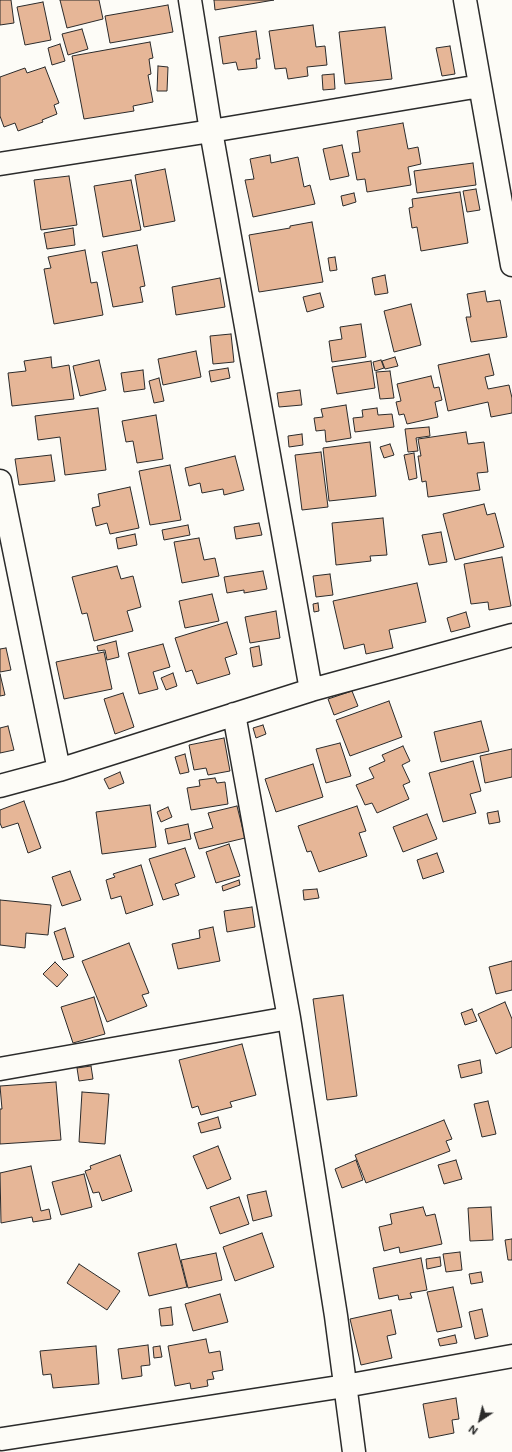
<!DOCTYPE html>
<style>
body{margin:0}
#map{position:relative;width:512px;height:1452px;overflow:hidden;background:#fdfcf7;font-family:Mali,sans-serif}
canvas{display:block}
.north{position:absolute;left:460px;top:1400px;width:40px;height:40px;-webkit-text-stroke:3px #fdfcf7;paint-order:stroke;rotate:215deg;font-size:11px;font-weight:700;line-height:16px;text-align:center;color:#2b2b2b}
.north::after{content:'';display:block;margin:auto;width:14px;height:18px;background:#2b2b2b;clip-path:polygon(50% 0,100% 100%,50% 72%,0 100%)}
</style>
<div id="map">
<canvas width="512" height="1452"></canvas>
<div class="north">N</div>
</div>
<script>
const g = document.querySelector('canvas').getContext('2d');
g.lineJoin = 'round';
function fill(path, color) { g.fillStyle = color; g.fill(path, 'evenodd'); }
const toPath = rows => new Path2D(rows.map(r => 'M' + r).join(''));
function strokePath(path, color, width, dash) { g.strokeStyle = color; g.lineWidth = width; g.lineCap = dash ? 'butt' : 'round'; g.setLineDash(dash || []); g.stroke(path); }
const building = toPath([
 [0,0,11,0,14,23,0,25,0,0],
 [60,0,99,0,103,19,67,28,60,0],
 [214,0,274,0,215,10,214,0],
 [43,2,51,40,25,45,17,7,43,2],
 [168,5,173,32,110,43,105,16,168,5],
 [313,25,316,47,325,46,327,65,307,67,308,76,288,79,286,68,275,69,269,31,313,25],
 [385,27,392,79,345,84,339,32,385,27],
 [82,29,88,49,68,55,62,34,82,29],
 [256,31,260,59,256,59,257,68,238,70,236,62,223,64,219,37,256,31],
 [150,42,153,58,149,59,151,74,148,75,153,102,133,106,134,111,84,119,72,56,150,42],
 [60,44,65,61,52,65,48,48,60,44],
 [450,46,455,74,442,76,436,48,450,46],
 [158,66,168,67,167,91,157,91,158,66],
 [45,67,59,103,54,105,57,114,42,120,43,122,18,131,15,123,4,127,0,116,0,77,25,68,27,73,45,67],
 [334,74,335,89,323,90,322,75,334,74],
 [403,123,408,149,418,147,421,164,408,167,411,185,367,192,365,179,357,180,352,153,360,152,357,131,403,123],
 [342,145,349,176,330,180,323,149,342,145],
 [270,155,271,163,298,157,304,187,310,185,315,204,253,217,245,180,254,179,250,159,270,155],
 [473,163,476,185,417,193,414,171,473,163],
 [165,169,175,221,144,227,135,175,165,169],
 [69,176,77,225,41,230,34,180,69,176],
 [131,180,141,230,103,237,94,186,131,180],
 [476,189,480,210,467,212,463,191,476,189],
 [460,192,468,243,421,251,417,227,412,228,409,208,413,207,412,199,460,192],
 [354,193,356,202,343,206,341,196,354,193],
 [312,222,323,282,259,292,249,235,290,228,290,226,312,222],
 [73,228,75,245,47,249,44,233,73,228],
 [137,245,145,286,140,287,143,302,113,307,102,252,137,245],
 [85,250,91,283,97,282,103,315,54,324,44,269,51,268,48,257,85,250],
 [335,257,337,270,330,271,328,258,335,257],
 [385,275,388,293,375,295,372,278,385,275],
 [220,278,225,307,176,315,172,287,220,278],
 [485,291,487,302,500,300,507,337,471,342,466,317,471,317,467,294,485,291],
 [320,293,324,307,307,312,303,297,320,293],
 [411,304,421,345,394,352,384,311,411,304],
 [361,324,366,357,332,362,329,341,342,339,340,327,361,324],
 [231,334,234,362,213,364,210,336,231,334],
 [196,351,201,377,163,385,158,359,196,351],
 [489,354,494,375,485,377,488,389,509,385,512,398,512,413,491,417,488,402,448,411,438,365,489,354],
 [51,357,52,368,69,365,74,399,12,406,8,373,26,371,24,361,51,357],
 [395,357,398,366,385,369,382,361,395,357],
 [99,360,106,390,80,396,73,366,99,360],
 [381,360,384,368,375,371,373,362,381,360],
 [371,361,375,388,337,394,332,367,371,361],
 [228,368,230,378,211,382,209,371,228,368],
 [143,370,145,389,124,392,121,373,143,370],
 [390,371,394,398,380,399,376,372,390,371],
 [431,376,434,388,439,387,442,400,435,402,438,417,407,424,404,414,399,415,396,402,401,401,397,384,431,376],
 [159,378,164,401,154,403,149,381,159,378],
 [300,390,302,405,279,407,277,393,300,390],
 [346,405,351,438,326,442,325,430,316,431,314,418,323,417,321,409,346,405],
 [98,408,106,470,65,475,60,437,38,440,35,416,98,408],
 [377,408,378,415,392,414,394,427,355,432,353,418,363,417,362,410,377,408],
 [156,415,163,459,137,463,133,441,126,442,122,421,156,415],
 [429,427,430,436,416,438,418,451,408,452,405,429,429,427],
 [466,432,468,444,484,442,488,472,477,473,480,490,428,497,426,481,422,482,418,456,421,456,418,439,466,432],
 [302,434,303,445,289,447,288,436,302,434],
 [370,442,376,496,329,501,323,448,370,442],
 [390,444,394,455,384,458,380,447,390,444],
 [321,452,328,507,302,510,295,455,321,452],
 [414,453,417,478,409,480,404,455,414,453],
 [51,455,55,481,19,485,15,459,51,455],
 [235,456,244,490,224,495,223,489,202,493,200,483,189,486,185,468,235,456],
 [170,465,181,520,150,525,139,471,170,465],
 [130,487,139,528,110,534,107,523,96,526,92,508,100,506,98,494,130,487],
 [484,504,487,515,495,513,504,547,455,560,443,514,484,504],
 [383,518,387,555,370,556,371,561,336,565,332,523,383,518],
 [259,523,262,535,236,539,234,527,259,523],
 [188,525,190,535,164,540,162,530,188,525],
 [441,532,447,562,429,565,422,535,441,532],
 [135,534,137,545,118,549,116,538,135,534],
 [199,538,204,560,215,558,219,576,182,583,174,542,199,538],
 [502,557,511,606,489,610,488,602,471,604,464,564,502,557],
 [117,566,121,579,133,576,141,607,127,611,133,631,94,641,87,613,82,614,72,577,117,566],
 [263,571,267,589,244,593,244,590,227,593,224,577,263,571],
 [330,574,333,595,316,597,313,576,330,574],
 [417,583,426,622,389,630,393,648,366,654,364,644,344,649,333,601,417,583],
 [212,594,219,621,185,628,179,601,212,594],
 [318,603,319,611,314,612,313,604,318,603],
 [276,611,280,638,250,643,245,617,276,611],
 [466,612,470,627,451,632,447,618,466,612],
 [227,622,237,654,225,658,230,674,197,684,192,670,186,672,175,638,227,622],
 [116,641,119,657,107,660,105,650,98,651,97,646,116,641],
 [163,644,170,667,153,672,158,689,139,694,128,653,163,644],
 [259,646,262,665,253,667,250,648,259,646],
 [6,648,11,670,0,672,0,649,6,648],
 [104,652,112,689,64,699,56,662,104,652],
 [173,673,177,686,166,690,161,678,173,673],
 [0,674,5,695,0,696,0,674],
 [352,691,358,706,334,715,328,699,352,691],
 [123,693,134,727,115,734,104,699,123,693],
 [389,701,402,737,350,756,336,720,389,701],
 [481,721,489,751,441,762,434,732,481,721],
 [263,725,266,734,256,738,253,728,263,725],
 [8,726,14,750,0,753,0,728,8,726],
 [224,738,230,771,208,775,206,768,194,770,189,745,224,738],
 [340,743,351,776,326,783,316,749,340,743],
 [403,746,410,761,402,765,410,782,403,785,409,799,377,813,372,803,365,805,356,785,374,778,369,768,385,761,382,755,403,746],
 [512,749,512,777,485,783,480,756,512,749],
 [185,754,189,772,180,774,175,757,185,754],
 [473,761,481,791,470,794,476,813,443,822,429,773,473,761],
 [313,764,323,797,276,812,265,779,313,764],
 [120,772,124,783,109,789,104,779,120,772],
 [215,778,217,783,225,782,228,804,191,810,187,788,200,786,199,780,215,778],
 [24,801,41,848,28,853,18,823,2,828,0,823,0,810,24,801],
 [150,805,156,847,102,854,96,812,150,805],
 [237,806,245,838,199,849,194,833,213,828,208,813,237,806],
 [357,806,366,831,359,833,367,856,319,872,311,851,307,852,298,826,357,806],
 [168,807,172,817,161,822,157,812,168,807],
 [498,811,500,822,489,824,487,813,498,811],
 [427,814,437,839,403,852,393,827,427,814],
 [188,824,191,839,168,844,165,829,188,824],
 [229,844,240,876,216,883,206,852,229,844],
 [185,848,195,877,175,884,179,895,163,900,149,859,185,848],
 [437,853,444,872,423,879,417,860,437,853],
 [141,865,153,905,126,914,121,896,111,899,106,880,115,877,113,874,141,865],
 [70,871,81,900,62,906,52,877,70,871],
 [239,880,240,885,223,891,222,886,239,880],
 [317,889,319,898,304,900,303,890,317,889],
 [0,900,51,905,48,935,26,933,25,948,0,945,0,900],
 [252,907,255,927,227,932,224,911,252,907],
 [213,927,220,961,178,969,172,944,200,938,199,930,213,927],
 [65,928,74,957,63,960,54,932,65,928],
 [129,943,149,993,142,995,147,1006,107,1022,82,961,129,943],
 [512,961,512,990,496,994,489,967,512,961],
 [55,962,68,975,57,987,43,974,55,962],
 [343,995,357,1096,327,1100,313,999,343,995],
 [94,997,105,1034,73,1043,61,1007,94,997],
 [505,1002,512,1019,512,1047,496,1054,478,1014,505,1002],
 [472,1009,477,1021,465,1025,461,1013,472,1009],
 [242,1044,256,1095,230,1102,232,1107,201,1115,198,1106,192,1108,179,1060,242,1044],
 [480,1060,482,1073,461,1078,458,1065,480,1060],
 [91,1066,93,1079,79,1081,77,1068,91,1066],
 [56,1082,61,1140,0,1144,0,1109,2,1109,0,1086,56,1082],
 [82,1092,109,1094,105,1144,79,1142,82,1092],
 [488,1101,496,1134,482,1137,474,1104,488,1101],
 [218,1117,221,1128,201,1133,198,1123,218,1117],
 [444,1120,452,1139,446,1141,450,1151,366,1183,355,1155,444,1120],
 [218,1146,231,1179,207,1189,193,1156,218,1146],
 [120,1155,132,1191,102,1201,99,1192,93,1193,85,1171,91,1169,90,1166,120,1155],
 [356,1160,363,1180,342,1188,335,1169,356,1160],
 [456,1160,462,1179,444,1184,438,1165,456,1160],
 [31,1166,41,1211,49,1209,51,1219,33,1222,32,1217,1,1223,0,1173,31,1166],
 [84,1174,92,1207,61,1215,52,1182,84,1174],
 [266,1191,272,1216,253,1221,247,1195,266,1191],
 [239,1197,249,1224,220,1234,210,1207,239,1197],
 [423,1207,426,1216,435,1214,442,1244,400,1253,399,1247,384,1251,379,1227,392,1224,390,1214,423,1207],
 [491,1207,493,1240,470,1241,468,1208,491,1207],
 [262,1233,274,1267,235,1281,223,1247,262,1233],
 [512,1239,512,1260,508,1260,505,1240,512,1239],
 [176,1244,187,1287,149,1296,138,1253,176,1244],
 [460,1252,462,1270,446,1272,443,1254,460,1252],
 [216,1253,222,1280,188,1288,181,1260,216,1253],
 [440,1257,441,1266,427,1269,426,1259,440,1257],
 [421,1258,427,1290,410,1293,412,1298,399,1300,398,1295,379,1299,373,1268,421,1258],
 [79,1264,120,1291,107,1310,67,1283,79,1264],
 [481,1272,483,1282,471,1284,469,1274,481,1272],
 [453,1287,462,1327,437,1332,427,1292,453,1287],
 [220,1294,228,1322,193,1331,185,1304,220,1294],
 [171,1307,173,1325,161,1326,159,1309,171,1307],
 [482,1309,488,1336,475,1339,469,1312,482,1309],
 [391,1310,396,1334,387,1336,392,1358,361,1365,350,1319,391,1310],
 [455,1335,457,1343,440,1346,438,1339,455,1335],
 [206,1339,209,1353,220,1351,223,1370,212,1372,214,1379,207,1380,208,1386,191,1389,190,1383,175,1386,168,1346,206,1339],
 [148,1345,150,1365,141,1366,142,1376,122,1379,118,1349,148,1345],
 [96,1346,99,1384,53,1388,51,1374,43,1375,40,1351,96,1346],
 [160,1346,162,1357,154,1358,153,1347,160,1346],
 [456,1398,459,1419,452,1420,454,1433,429,1438,423,1404,456,1398]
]);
fill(building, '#e6b697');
strokePath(building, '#2b2b2b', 1);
const street = toPath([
 [190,0,211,131,311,690],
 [465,0,512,265],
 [0,164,211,131,480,86],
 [0,481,59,770],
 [234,714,289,1018,336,1316,354,1452],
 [0,786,59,770,311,690,512,635],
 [0,1069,289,1018],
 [2,1439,345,1386,512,1356]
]);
strokePath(street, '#2b2b2b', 25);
strokePath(street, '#fdfcf7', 22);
</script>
